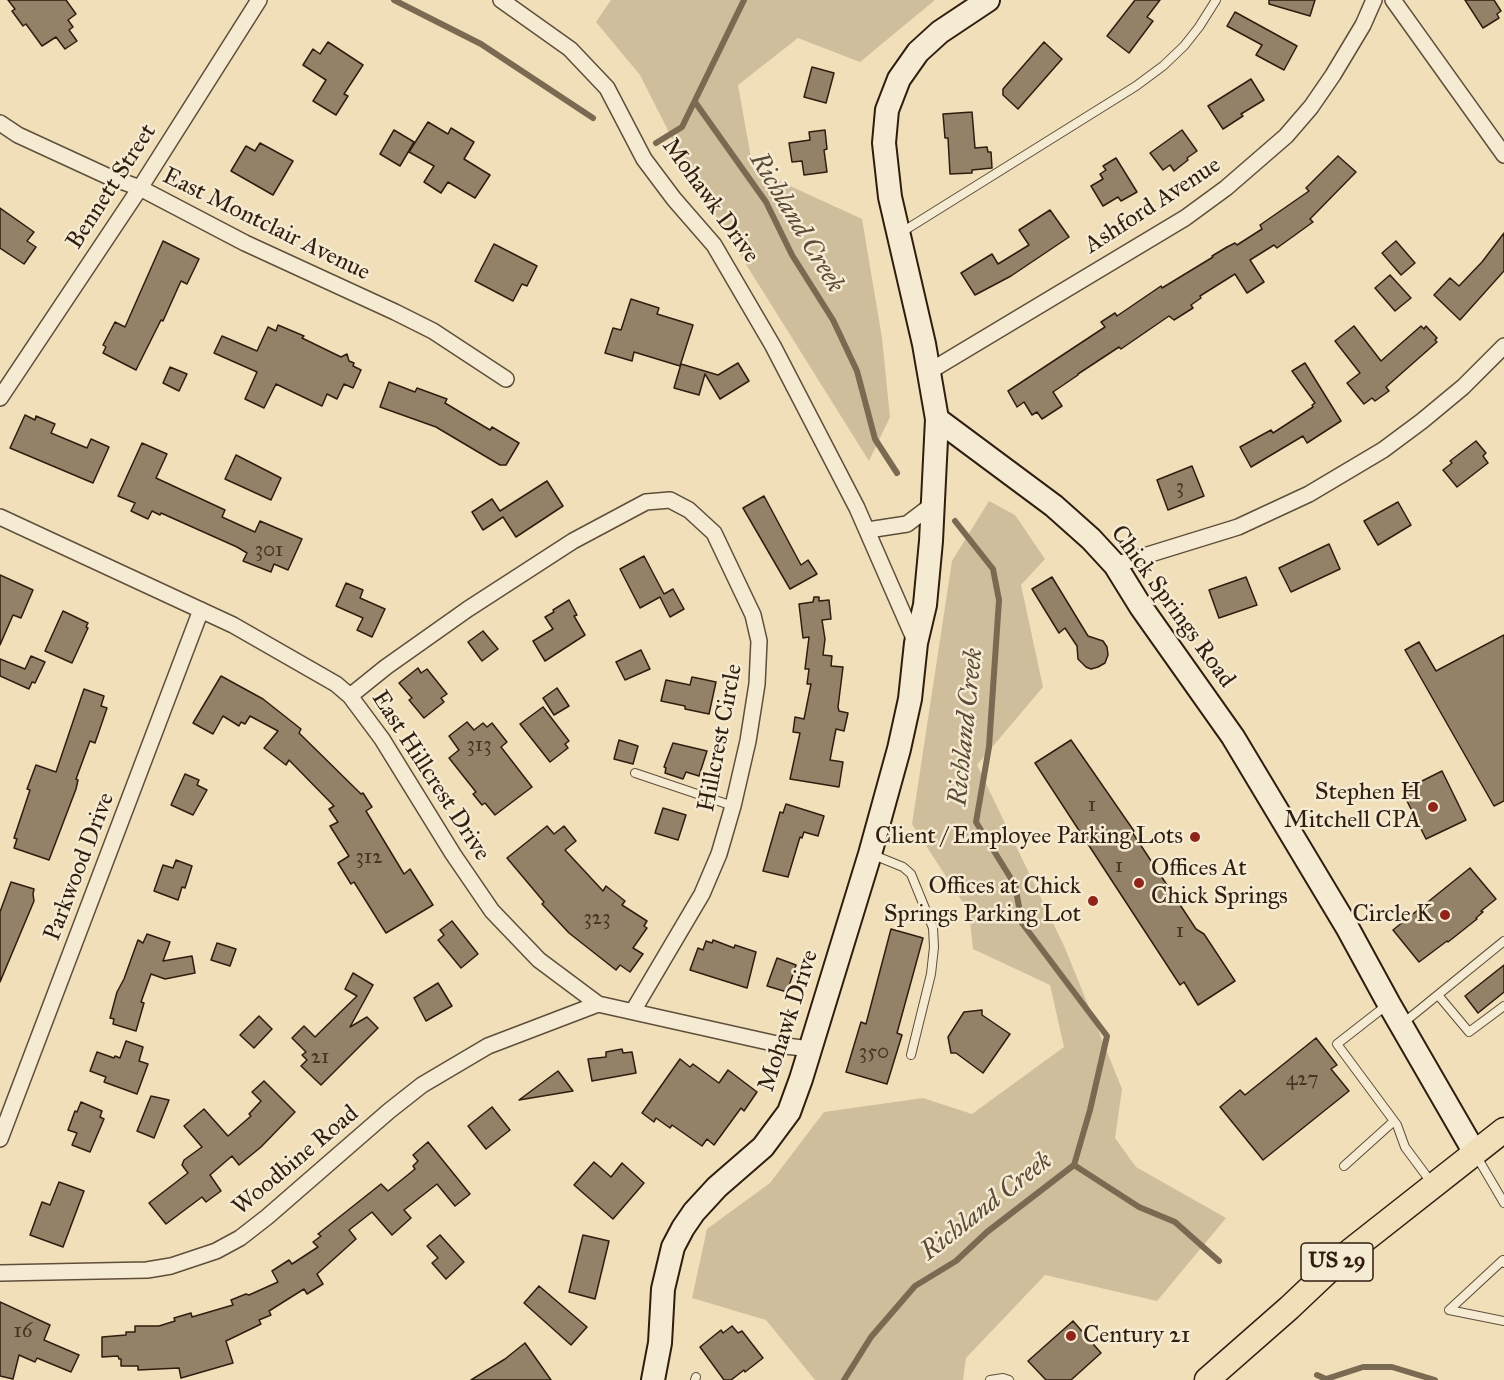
<!DOCTYPE html>
<style>
body{margin:0}
canvas{display:block;background:#f0dfb9}
</style>
<canvas width="1504" height="1380"></canvas>
<script>
const g = document.querySelector('canvas').getContext('2d');
g.lineJoin = 'round';
function fill(path, color) { g.fillStyle = color; g.fill(path, 'evenodd'); }
const toPath = rows => new Path2D(rows.map(r => 'M' + r).join(''));
function strokePath(path, color, width, dash) { g.strokeStyle = color; g.lineWidth = width; g.lineCap = dash ? 'butt' : 'round'; g.setLineDash(dash || []); g.stroke(path); }
function label(font, color, halo, rows, align = 'center') {
  g.font = font + ' "IM FELL Great Primer",serif'; g.lineWidth = 5; g.setLineDash([]); g.textBaseline = 'middle'; g.strokeStyle = halo; g.fillStyle = color; for (const [text, x, y, turn = 0] of rows) {
    g.save(); g.translate(x, y); g.rotate((+turn || 0) * Math.PI / 180); g.textAlign = isNaN(turn) ? turn : align; if (halo) g.strokeText(text, 0, 0); g.fillText(text, 0, 0); g.restore();
  }
}
fill(toPath([
 [611,0,935,0,860,62,798,38,738,85,753,169,862,219,882,338,890,417,869,461,692,178,640,75,596,22],
 [989,501,1015,515,1045,559,1021,585,1043,687,977,765,1065,948,1122,1089,1115,1138,1136,1167,1226,1218,1157,1301,1045,1275,966,1358,963,1380,815,1380,766,1320,692,1298,707,1229,770,1183,824,1112,923,1098,972,1114,1064,1047,1050,985,973,949,969,912,912,824,952,561]
]), '#cfbe9c');
strokePath(toPath([
 [394,0,481,44,593,118],
 [695,102,766,202,792,255,833,320,857,371,875,439,897,473],
 [656,143,682,127,744,0],
 [1074,1165,1139,1207,1175,1222,1219,1261],
 [1317,1375,1326,1379,1363,1367,1392,1367,1435,1380],
 [844,1380,871,1337,915,1286,956,1261,987,1232,1074,1165,1090,1110,1107,1036,1022,923,1015,885,976,822,989,747,999,600,993,569,955,521]
]), '#7b6a52', 6);
const building = toPath([
 [8,0,66,0,76,14,68,20,73,27,69,30,77,41,65,49,56,37,42,46,26,24,23,26,12,11,15,9,8,0],
 [1135,0,1160,0,1147,17,1153,21,1129,53,1107,36,1135,0],
 [1269,0,1315,0,1310,16,1269,4,1269,0],
 [1465,0,1494,0,1501,11,1497,14,1499,18,1483,28,1465,0],
 [1235,12,1297,46,1284,70,1256,55,1262,45,1227,26,1235,12],
 [328,42,363,65,344,94,348,96,336,115,313,101,326,80,303,65,313,49,320,54,328,42],
 [1044,42,1062,59,1018,109,1003,95,1003,89,1044,42],
 [812,67,834,73,826,103,804,97,812,67],
 [1251,79,1264,100,1241,114,1243,116,1223,129,1208,106,1251,79],
 [972,112,975,148,987,147,988,152,991,152,992,168,972,170,972,173,950,174,948,138,945,138,943,114,972,112],
 [428,122,448,134,451,128,474,142,464,159,490,175,475,198,448,182,441,193,424,182,434,166,409,152,428,122],
 [394,130,414,142,400,166,380,154,394,130],
 [825,130,827,149,824,150,827,172,804,175,802,161,792,162,789,143,810,140,809,132,825,130],
 [1182,130,1197,151,1187,158,1188,160,1174,171,1170,165,1163,170,1150,153,1182,130],
 [260,143,293,161,273,195,231,171,246,146,255,151,260,143],
 [1338,156,1356,172,1310,219,1313,222,1277,248,1274,245,1250,260,1264,282,1247,293,1235,274,1200,296,1201,298,1191,305,1193,308,1174,320,1169,316,1121,349,1119,347,1078,374,1078,375,1053,392,1062,406,1042,419,1037,412,1032,415,1024,402,1017,407,1008,391,1105,327,1101,322,1115,313,1117,316,1161,286,1162,288,1213,257,1212,256,1227,247,1235,243,1237,245,1262,229,1260,225,1309,191,1306,188,1338,156],
 [1116,158,1137,192,1121,201,1118,197,1103,206,1091,186,1103,179,1100,174,1106,170,1103,166,1116,158],
 [0,208,34,232,27,241,36,247,24,264,0,248,0,208],
 [1050,210,1069,237,1011,276,975,295,961,273,992,254,998,264,1029,245,1019,230,1050,210],
 [1504,233,1504,271,1460,320,1434,295,1450,278,1459,286,1482,262,1504,233],
 [163,241,199,259,187,284,181,281,163,321,161,320,136,370,103,353,106,347,103,345,115,322,125,327,163,241],
 [1396,241,1415,263,1401,275,1382,253,1396,241],
 [494,244,537,266,527,286,522,284,513,301,475,281,494,244],
 [1390,275,1411,298,1395,311,1375,288,1390,275],
 [631,299,659,308,657,314,693,325,680,366,634,352,632,361,605,353,613,328,621,330,631,299],
 [278,325,304,336,302,338,341,357,347,354,349,361,354,363,353,366,361,370,353,388,344,384,337,399,327,394,322,406,276,384,264,408,245,399,257,372,214,353,222,336,257,351,268,327,276,331,278,325],
 [1354,326,1381,361,1421,326,1424,329,1426,326,1437,338,1435,340,1437,342,1386,387,1389,391,1375,401,1372,398,1364,404,1347,383,1360,373,1335,341,1354,326],
 [738,363,749,381,720,399,705,374,699,395,674,388,681,364,718,375,738,363],
 [1305,363,1341,421,1307,443,1303,436,1251,467,1240,447,1271,430,1273,433,1313,407,1312,405,1315,403,1292,371,1305,363],
 [170,367,187,374,179,391,163,383,170,367],
 [389,382,415,392,417,388,447,399,445,403,490,430,492,427,519,443,506,465,500,465,436,427,380,407,389,382],
 [25,415,35,420,36,416,55,424,51,433,87,448,91,439,109,447,93,483,10,448,25,415],
 [1476,441,1486,453,1483,456,1488,463,1457,487,1443,470,1452,463,1450,461,1476,441],
 [142,443,167,454,156,478,225,510,222,517,255,532,260,521,302,539,288,570,274,564,271,572,243,561,247,553,237,547,161,513,160,515,152,511,148,519,131,511,135,503,118,496,142,443],
 [236,455,281,478,271,500,225,479,236,455],
 [1192,466,1204,496,1168,510,1157,480,1192,466],
 [547,481,563,506,516,537,503,517,483,530,472,512,492,499,500,511,547,481],
 [764,496,801,565,808,560,817,574,790,589,743,508,764,496],
 [1398,502,1411,525,1378,545,1364,521,1398,502],
 [1329,544,1340,569,1291,592,1279,568,1329,544],
 [644,556,664,594,673,589,684,609,670,617,660,597,640,608,620,569,644,556],
 [0,575,33,590,21,618,13,615,0,645,0,575],
 [1052,577,1088,636,1103,641,1107,647,1108,655,1105,663,1098,667,1091,669,1086,667,1078,659,1077,646,1065,628,1059,633,1032,589,1052,577],
 [1246,577,1257,605,1219,618,1209,590,1246,577],
 [346,583,363,590,360,598,385,609,372,637,357,630,363,618,336,606,346,583],
 [814,597,819,597,819,601,829,600,831,619,822,620,825,639,823,655,832,656,831,666,843,667,838,707,839,711,848,713,844,731,836,729,830,760,843,762,839,787,790,779,800,733,793,732,795,717,804,719,811,684,807,684,809,669,805,669,809,637,803,638,799,604,813,602,814,597],
 [569,600,577,615,574,616,585,635,545,661,533,641,553,629,545,617,554,612,553,610,569,600],
 [63,611,88,623,86,627,88,628,72,663,45,651,63,611],
 [483,631,498,649,482,661,468,642,483,631],
 [1504,635,1504,801,1494,806,1405,650,1419,642,1436,671,1504,635],
 [641,650,650,669,625,680,616,662,641,650],
 [31,656,45,662,35,683,32,682,29,689,0,676,0,659,25,669,31,656],
 [418,668,421,673,427,669,447,694,441,698,444,702,424,718,409,700,412,698,399,683,418,668],
 [221,676,263,699,301,729,299,733,361,794,363,793,372,807,366,811,404,874,410,869,433,905,386,933,354,882,351,884,338,863,349,856,330,826,338,822,329,809,334,806,289,760,286,765,264,748,278,731,250,716,245,724,241,722,239,726,223,716,213,734,193,723,221,676],
 [692,677,716,682,709,714,685,709,685,706,661,701,666,680,690,685,692,677],
 [557,688,569,706,554,715,543,698,557,688],
 [84,689,104,696,101,706,107,708,95,743,90,741,76,779,78,780,76,789,49,860,14,848,17,839,14,838,30,790,27,789,36,765,56,772,84,689],
 [543,707,569,741,565,744,568,748,550,762,520,724,543,707],
 [467,722,474,730,483,723,487,727,492,723,507,742,501,747,532,787,495,815,485,803,482,805,473,794,476,792,449,758,459,750,449,736,467,722],
 [619,740,638,746,633,764,614,759,619,740],
 [1071,740,1134,831,1132,832,1196,929,1204,934,1235,981,1198,1005,1184,982,1180,985,1035,763,1071,740],
 [673,743,707,751,699,776,686,772,683,779,665,773,666,768,664,767,673,743],
 [1442,771,1466,820,1426,839,1402,791,1442,771],
 [185,774,199,780,197,785,207,790,193,815,171,805,185,774],
 [786,804,824,816,818,836,804,832,802,838,800,837,788,877,763,871,780,812,783,813,786,804],
 [663,808,686,815,678,840,655,833,663,808],
 [547,826,554,834,564,826,576,841,565,850,603,891,606,886,625,901,622,905,647,921,644,926,647,928,633,948,643,954,630,972,620,965,616,970,569,933,542,904,544,902,507,858,547,826],
 [176,860,192,866,185,888,182,887,178,900,154,891,163,865,173,868,176,860],
 [1470,868,1496,899,1481,911,1483,912,1476,918,1477,919,1448,942,1447,941,1419,962,1393,930,1470,868],
 [11,882,34,889,33,894,34,901,0,982,0,912,11,882],
 [452,921,478,954,461,968,438,940,444,935,440,930,452,921],
 [891,929,923,938,897,1033,902,1035,887,1084,846,1072,861,1022,866,1024,891,929],
 [147,934,170,942,163,961,192,956,195,973,165,979,151,974,141,1002,144,1003,136,1031,113,1024,114,1019,110,1018,117,992,124,979,138,940,143,943,147,934],
 [713,940,734,948,735,945,756,952,747,988,690,970,698,948,703,950,706,941,712,943,713,940],
 [217,943,236,949,230,966,211,960,217,943],
 [777,958,796,965,787,992,767,986,777,958],
 [1504,965,1504,992,1478,1013,1465,996,1504,965],
 [353,973,373,985,350,1027,367,1017,378,1028,321,1085,301,1066,307,1060,302,1055,306,1052,292,1038,304,1026,315,1037,357,996,345,989,353,973],
 [438,983,452,1006,426,1021,414,998,438,983],
 [982,1010,982,1015,1010,1034,983,1073,956,1053,951,1053,948,1037,964,1012,982,1010],
 [259,1016,272,1029,254,1048,240,1035,259,1016],
 [1316,1038,1337,1065,1331,1069,1349,1091,1263,1160,1220,1107,1240,1090,1245,1095,1316,1038],
 [126,1041,143,1047,139,1061,148,1064,137,1094,104,1082,106,1077,90,1071,97,1052,114,1058,115,1056,120,1058,126,1041],
 [622,1049,623,1053,632,1052,636,1073,592,1081,588,1059,606,1057,606,1052,622,1049],
 [680,1059,690,1067,693,1064,719,1083,728,1070,757,1092,744,1111,741,1108,714,1145,707,1139,702,1146,672,1125,670,1128,656,1118,654,1122,642,1113,680,1059],
 [558,1071,573,1091,519,1100,558,1071],
 [264,1081,295,1112,261,1147,239,1165,232,1156,210,1175,221,1191,206,1202,202,1197,166,1224,149,1203,188,1173,182,1165,184,1160,202,1147,184,1126,204,1109,228,1136,251,1116,249,1114,261,1101,252,1092,264,1081],
 [151,1096,169,1100,154,1138,137,1131,151,1096],
 [81,1102,102,1111,100,1117,104,1119,90,1152,72,1145,77,1133,68,1130,75,1111,77,1112,81,1102],
 [492,1107,510,1130,486,1149,468,1126,492,1107],
 [428,1142,470,1194,455,1206,437,1184,404,1210,411,1218,392,1235,372,1212,349,1230,356,1239,317,1274,323,1284,307,1294,304,1289,269,1311,271,1315,259,1320,261,1324,226,1341,233,1363,181,1378,179,1368,138,1370,138,1366,121,1366,121,1359,119,1359,118,1356,102,1357,102,1337,126,1335,126,1332,135,1332,135,1326,159,1326,175,1321,174,1318,191,1313,192,1317,233,1305,231,1300,246,1294,249,1295,278,1282,272,1271,289,1260,292,1264,318,1247,313,1242,321,1236,318,1234,381,1184,388,1191,415,1169,413,1166,418,1161,413,1155,428,1142],
 [594,1162,611,1177,622,1163,644,1183,613,1219,574,1185,594,1162],
 [59,1182,84,1191,63,1247,30,1235,42,1202,50,1205,59,1182],
 [440,1235,464,1262,446,1279,432,1263,438,1258,427,1246,440,1235],
 [583,1235,609,1241,595,1299,569,1292,583,1235],
 [539,1286,587,1327,571,1345,524,1303,539,1286],
 [0,1302,50,1325,44,1340,79,1355,71,1372,37,1358,35,1362,19,1355,13,1379,0,1376,0,1302],
 [1073,1321,1101,1353,1071,1380,1046,1380,1028,1361,1073,1321],
 [732,1326,738,1333,742,1331,763,1358,745,1372,744,1370,731,1380,724,1380,700,1347,721,1330,723,1333,732,1326],
 [525,1343,551,1380,471,1380,505,1359,525,1343]
]);
fill(building, '#938267');
strokePath(building, '#2f1d0f', 1.5);
const lane = toPath([
 [902,232,1136,86,1163,66,1184,46,1199,27,1216,0],
 [635,773,733,806],
 [871,854,903,867,911,874,933,928,934,947,931,974,911,1055],
 [1438,995,1469,1032,1504,1006],
 [1387,1005,1337,1044,1397,1125,1405,1147,1431,1182],
 [1402,1024,1504,941],
 [1477,1157,1504,1203],
 [1344,1166,1394,1121],
 [1504,1263,1503,1260,1449,1310,1504,1321],
 [695,1380,696,1377],
 [990,1380,1003,1378,1009,1380]
]);
const street = toPath([
 [501,0,570,49,607,88,644,159,674,199,714,245,773,346,857,508,916,643],
 [1393,0,1504,155],
 [0,123,18,135,107,176,140,188,245,243,395,312,433,331,506,379],
 [930,371,1185,218,1226,188,1286,136,1311,107,1333,75,1363,25,1374,0],
 [0,398,140,188,259,0],
 [0,517,233,625,336,684,350,696,382,739,453,854,492,911,539,960,598,1004,786,1046,810,1049],
 [868,530,907,524,932,505],
 [1115,565,1238,527,1309,494,1383,450,1422,421,1463,387,1504,346],
 [350,696,386,667,468,609,573,541,646,502,670,500,689,510,714,533,753,615,759,641,757,684,748,741,733,806,719,854,702,894,633,1011],
 [0,1139,201,610],
 [0,1273,147,1270,171,1266,216,1251,240,1238,267,1217,389,1111,422,1085,488,1046,598,1004]
]);
const secondary = toPath([
 [937,419,1054,506,1091,539,1115,565,1141,607,1233,737,1347,927,1389,1004,1475,1153],
 [653,1380,660,1343,663,1289,673,1247,683,1228,694,1212,717,1187,763,1147,789,1112,801,1079,870,854,899,749,910,699,916,643,925,605,931,541,937,419,924,344,890,197,884,143,887,110,899,79,918,52,940,32,988,0]
]);
const primary = toPath([
 [1207,1380,1289,1308,1344,1256,1504,1130]
]);
strokePath(lane, '#5f4e3a', 10);
strokePath(street, '#5f4e3a', 18);
strokePath(secondary, '#2f1d0f', 26);
strokePath(primary, '#2f1d0f', 27);
strokePath(lane, '#f5ead2', 8);
strokePath(street, '#f5ead2', 15);
strokePath(secondary, '#f5ead2', 22);
strokePath(primary, '#f0dfb9', 24);
for (const [x, y, r, color] of [
 [1433,807,6,"#8f2418"],
 [1195,837,6,"#8f2418"],
 [1139,883,6,"#8f2418"],
 [1093,901,6,"#8f2418"],
 [1445,915,6,"#8f2418"],
 [1071,1336,6,"#8f2418"]
]) { const dot = new Path2D(); dot.arc(x, y, r, 0, 2 * Math.PI); g.fillStyle = color; g.fill(dot); strokePath(dot, '#f5ead2', 2); }
label('21px', '#483625', null, [
 ["3",1180,488],
 ["301",269,551],
 ["313",479,746],
 ["1",1092,806],
 ["312",369,858],
 ["1",1119,867],
 ["323",597,919],
 ["1",1180,932],
 ["350",874,1053],
 ["21",320,1058],
 ["427",1302,1080],
 ["16",23,1332]
]);
for (const [x, y, w] of [
 [1337,1262,72]
]) { const box = new Path2D(); box.roundRect(x - w / 2, y - 19, w, 38, 4.5); g.fillStyle = '#f5ead2'; g.fill(box); strokePath(box, '#2f1d0f', 1.5); }
label('bold 22px', '#2f1d0f', null, [
 ["US 29",1337,1262]
]);
label('24px', '#2f1d0f', '#f5ead2', [
 ["Bennett Street",112,187,-57],
 ["Mohawk Drive",710,201,54],
 ["Ashford Avenue",1153,206,-33],
 ["East Montclair Avenue",266,225,26],
 ["Chick Springs Road",1172,607,54],
 ["Hillcrest Circle",721,738,-79],
 ["East Hillcrest Drive",430,776,57],
 ["Parkwood Drive",80,867,-69],
 ["Mohawk Drive",789,1021,-72],
 ["Woodbine Road",296,1161,-40]
]);
label('24px', '#2f1d0f', '#f5ead2', [
 ["Stephen H",1421,793],
 ["Mitchell CPA",1421,821],
 ["Client / Employee Parking Lots",1183,837],
 ["Offices At",1151,869,"left"],
 ["Chick Springs",1151,897,"left"],
 ["Offices at Chick",1081,887],
 ["Springs Parking Lot",1081,915],
 ["Circle K",1433,915],
 ["Century 21",1083,1336,"left"]
], 'right');
label('italic 26px', '#5b4a36', '#f5ead2', [
 ["Richland Creek",796,223,59],
 ["Richland Creek",967,727,-84],
 ["Richland Creek",987,1207,-38]
]);
</script>
